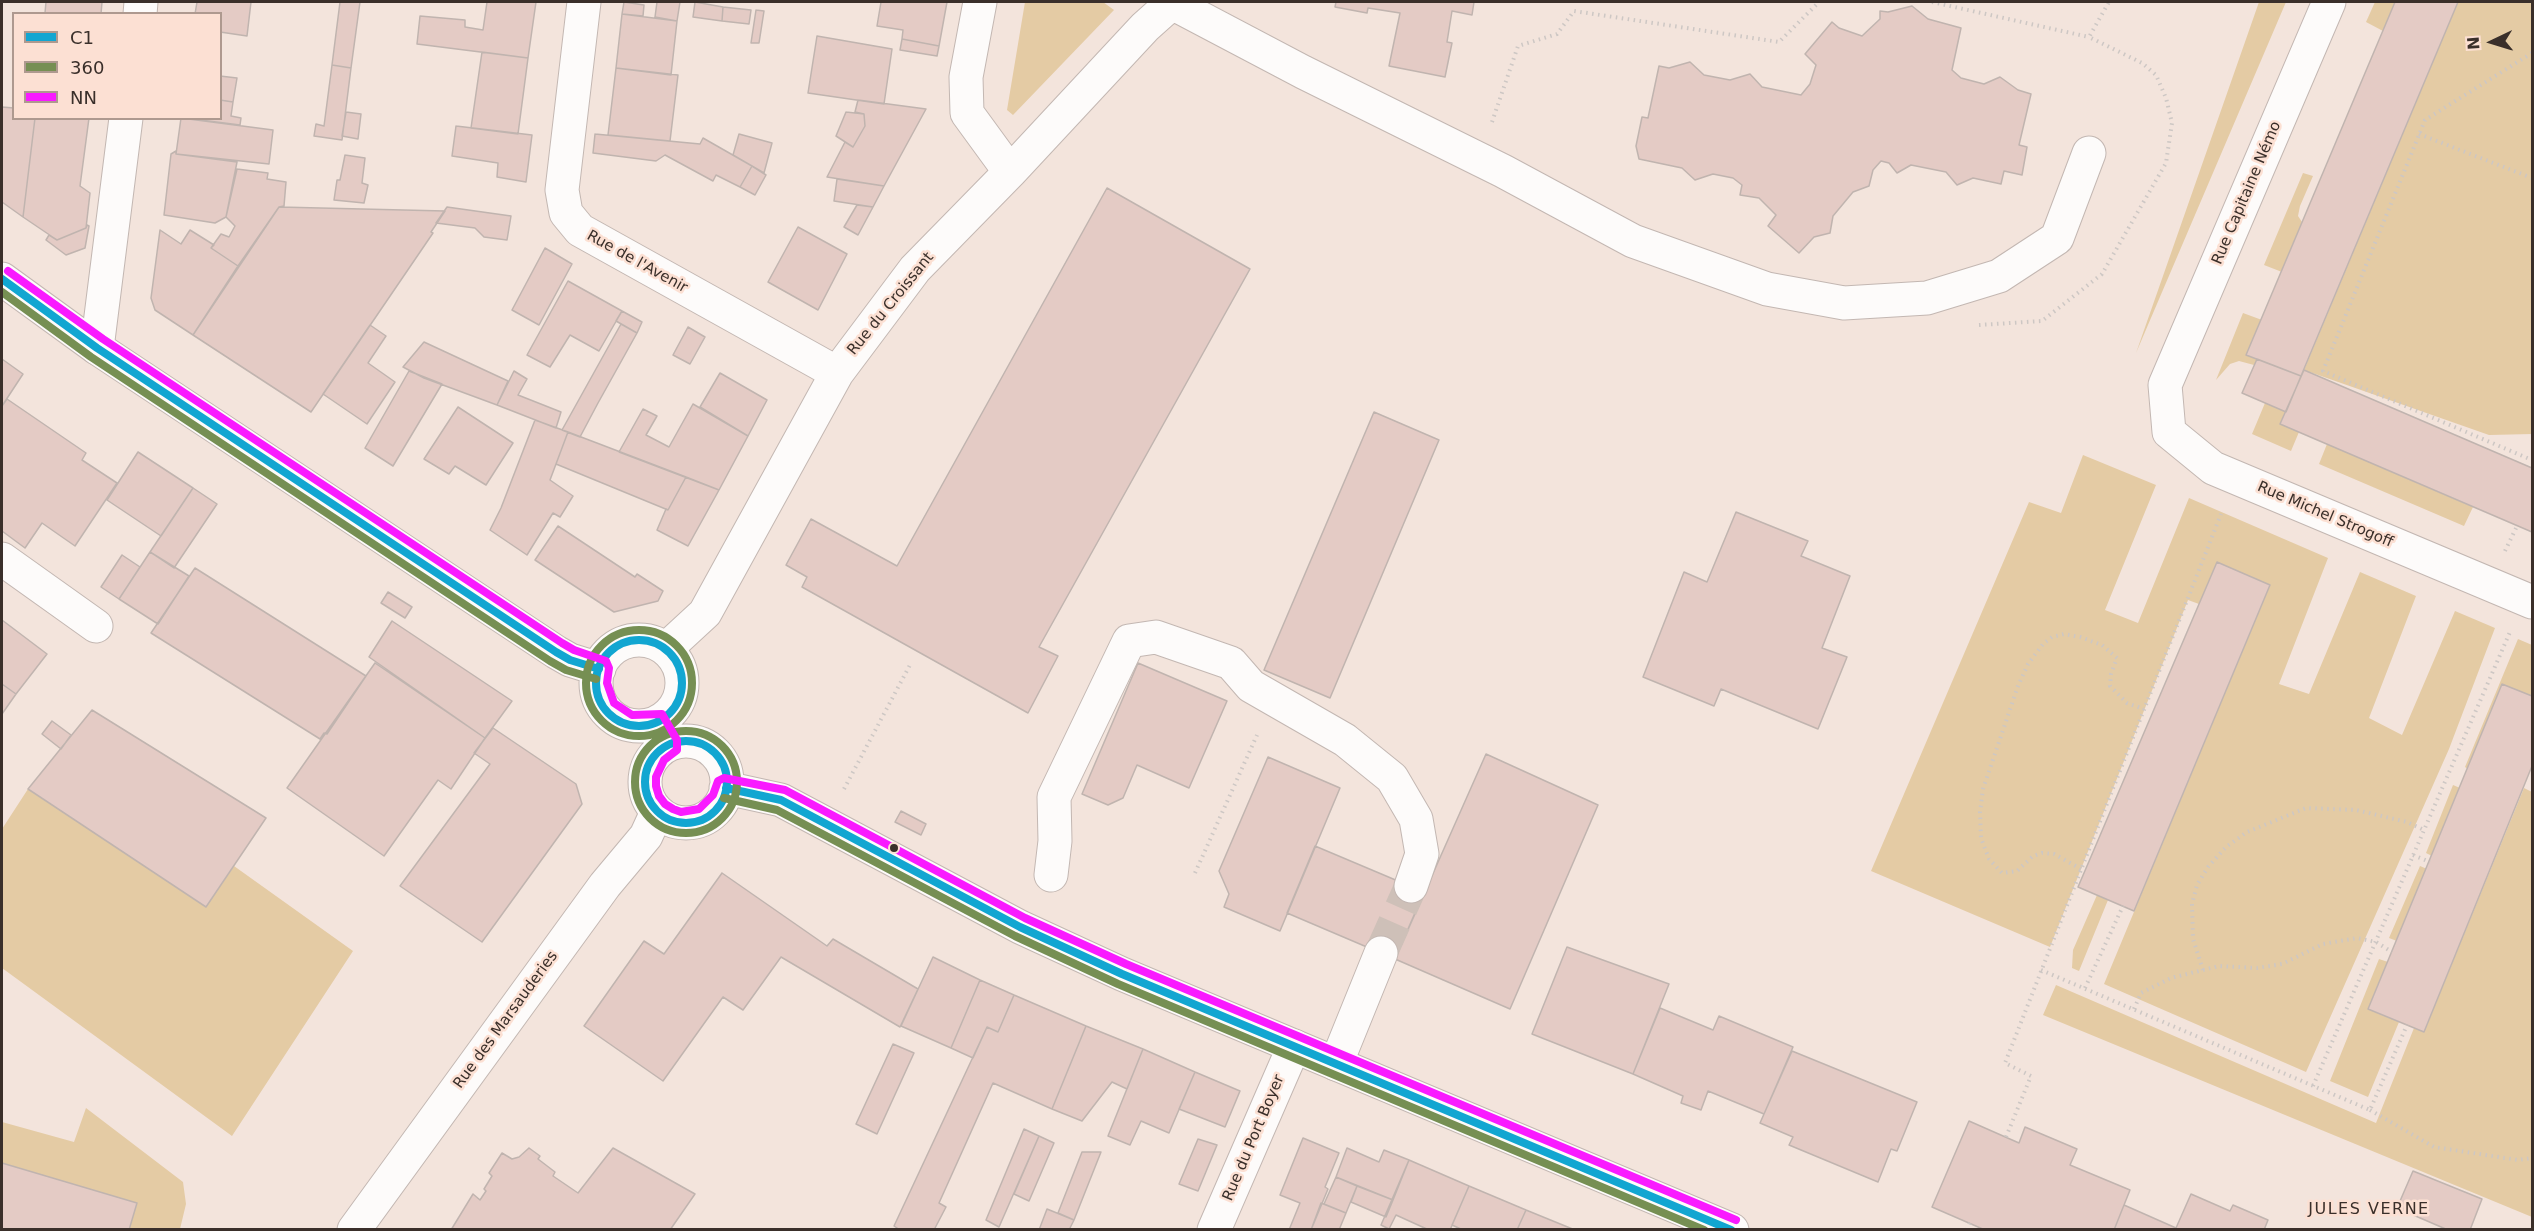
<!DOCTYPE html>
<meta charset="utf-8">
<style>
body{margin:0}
#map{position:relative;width:2534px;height:1231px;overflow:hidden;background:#f3e4dc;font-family:"DejaVu Sans",sans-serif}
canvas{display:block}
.frame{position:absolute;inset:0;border:3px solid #3a2f2a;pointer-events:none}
.legend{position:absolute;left:12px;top:12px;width:210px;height:108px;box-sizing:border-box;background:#fce0d3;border:2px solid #ae998f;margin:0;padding:8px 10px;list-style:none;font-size:18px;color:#3a2f2a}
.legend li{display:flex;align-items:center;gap:12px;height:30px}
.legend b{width:30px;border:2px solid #ae998f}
.north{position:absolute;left:2462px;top:12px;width:60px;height:60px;-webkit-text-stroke:4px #fce0d3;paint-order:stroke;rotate:266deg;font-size:16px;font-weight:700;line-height:24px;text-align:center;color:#3a2f2a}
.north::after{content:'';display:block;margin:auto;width:21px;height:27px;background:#3a2f2a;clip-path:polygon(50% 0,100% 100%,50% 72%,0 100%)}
</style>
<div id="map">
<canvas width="2534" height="1231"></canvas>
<div class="frame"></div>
<ul class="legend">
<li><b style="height:8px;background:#12a6d1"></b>C1</li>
<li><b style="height:8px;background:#768f53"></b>360</li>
<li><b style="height:8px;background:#f91aff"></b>NN</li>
</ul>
<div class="north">N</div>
</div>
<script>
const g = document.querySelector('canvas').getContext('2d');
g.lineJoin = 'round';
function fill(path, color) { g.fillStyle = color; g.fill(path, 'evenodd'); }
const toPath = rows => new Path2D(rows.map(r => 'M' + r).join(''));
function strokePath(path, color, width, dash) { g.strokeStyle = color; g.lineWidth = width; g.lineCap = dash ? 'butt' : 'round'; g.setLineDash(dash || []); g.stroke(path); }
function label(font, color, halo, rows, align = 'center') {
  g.font = font + ' "DejaVu Sans",sans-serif'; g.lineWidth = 5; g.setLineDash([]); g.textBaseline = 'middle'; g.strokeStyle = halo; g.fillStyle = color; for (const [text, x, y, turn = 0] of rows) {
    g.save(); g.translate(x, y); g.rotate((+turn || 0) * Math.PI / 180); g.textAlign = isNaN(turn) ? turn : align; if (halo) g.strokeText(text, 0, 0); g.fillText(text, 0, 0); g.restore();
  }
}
fill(toPath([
 [1025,2,1103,2,1114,10,1013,115,1007,110],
 [2259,2,2286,2,2136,353],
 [2375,2,2395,2,2383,31,2366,22],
 [2458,2,2532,2,2532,434,2489,435,2304,370],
 [2303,173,2313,176,2300,206,2298,216,2302,222,2282,272,2264,265],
 [2243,313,2262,320,2257,359,2254,365,2239,361,2230,364,2216,380],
 [2265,403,2286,412,2280,424,2299,432,2291,451,2252,434],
 [2327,444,2473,507,2464,526,2319,464],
 [2083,455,2156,485,2105,610,2138,623,2189,498,2328,558,2279,684,2309,694,2360,572,2416,596,2369,718,2402,735,2455,611,2495,628,2449,749,2306,1072,2104,984,2270,585,2217,563,2199,604,2188,600,2050,947,1871,871,2029,502,2061,513],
 [2518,639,2532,645,2532,696,2502,684,2468,769,2465,767],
 [2453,785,2460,788,2432,856,2426,853],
 [2524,788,2532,792,2532,1217,2043,1015,2056,985,2376,1123,2414,1028,2424,1032],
 [28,789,206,906,234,866,353,951,232,1136,2,968,2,829],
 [2420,866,2427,869,2397,941,2389,938],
 [2097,895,2108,900,2079,971,2072,968,2073,950],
 [2379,959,2388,962,2368,1009,2399,1022,2368,1097,2330,1081],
 [86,1108,183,1182,186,1204,180,1229,129,1229,136,1203,2,1163,2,1122,74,1142]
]), '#e4cba4');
const building = toPath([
 [46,2,102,2,101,14,47,14,45,13,46,2],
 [197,2,251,2,247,36,220,32,220,14,195,14,197,2],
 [340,2,360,2,351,68,332,65,340,2],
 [487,2,536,2,528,58,417,44,420,16,465,20,465,27,483,30,487,2],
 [624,2,644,5,643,16,622,14,624,2],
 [657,2,680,2,677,21,655,17,657,2],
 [695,2,723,7,722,21,693,17,695,2],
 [881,2,947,2,939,46,902,39,903,30,877,26,881,2],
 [1336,2,1474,2,1472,15,1452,11,1447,42,1452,43,1445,77,1389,66,1400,13,1368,8,1367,13,1335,7,1336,2],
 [2395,2,2458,2,2301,376,2246,355,2395,2],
 [1912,6,1928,19,1961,28,1952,70,1961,78,1984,84,2000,77,2018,90,2031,94,2019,145,2027,147,2022,175,2004,171,2001,184,1973,178,1957,185,1946,172,1911,165,1897,173,1889,163,1881,161,1873,170,1869,186,1853,192,1833,216,1830,233,1814,237,1799,253,1768,226,1776,215,1759,198,1740,195,1742,185,1733,178,1713,174,1695,180,1682,168,1639,159,1636,146,1642,117,1648,118,1659,66,1669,68,1690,62,1704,75,1730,80,1750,74,1762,87,1801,95,1810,84,1816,65,1805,54,1832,22,1839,28,1862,36,1880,19,1880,11,1888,12,1912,6],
 [723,7,751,10,749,24,722,21,723,7],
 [756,10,764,11,759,43,751,43,756,10],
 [622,14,677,21,671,75,616,68,622,14],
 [817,36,892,49,884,104,808,93,817,36],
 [902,39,939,46,937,56,900,50,902,39],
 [482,52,528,58,518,134,471,128,482,52],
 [332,65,351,68,342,140,314,136,316,124,324,126,332,65],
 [616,68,678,75,670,141,608,135,616,68],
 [220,76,237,78,233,102,220,100,220,76],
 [220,100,233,102,231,116,241,118,240,125,185,118,220,118,220,100],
 [858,100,926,109,884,186,827,177,845,142,853,147,865,126,864,114,855,112,858,100],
 [2,107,14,108,14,118,35,118,23,217,2,202,2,107],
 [346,112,361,114,358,139,342,136,346,112],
 [846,112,864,114,865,126,853,147,836,136,846,112],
 [35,118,89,118,80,186,90,193,86,228,57,240,23,217,35,118],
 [181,118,273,130,269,164,176,154,181,118],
 [456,126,532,135,526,182,497,177,498,163,452,156,456,126],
 [595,134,700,144,703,138,752,166,740,187,716,175,713,181,665,155,656,161,593,153,595,134],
 [739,134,772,143,764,173,733,155,739,134],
 [176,151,176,154,237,162,226,217,215,223,164,215,171,154,176,151],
 [345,155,365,158,362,183,368,185,364,203,334,200,337,180,340,180,345,155],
 [752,166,766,175,755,195,740,187,752,166],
 [237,169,268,173,267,179,286,182,284,206,279,207,238,266,211,248,221,234,229,237,235,226,226,217,237,169],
 [837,179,884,186,873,207,834,201,837,179],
 [1107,188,1250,269,1039,647,1058,656,1028,713,802,587,807,577,786,565,811,519,897,566,1107,188],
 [857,205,873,207,858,235,844,227,857,205],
 [279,207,445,211,431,232,433,233,311,412,193,335,279,207],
 [447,207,511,216,507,240,484,237,475,228,436,223,447,207],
 [87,225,89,226,85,248,66,255,46,240,49,235,57,240,86,228,87,225],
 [798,227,847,254,818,310,768,282,798,227],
 [160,230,181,244,190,230,214,245,211,248,238,266,193,335,155,310,151,298,160,230],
 [545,248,572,264,539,325,512,310,545,248],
 [568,281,622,311,599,351,570,335,550,367,527,355,568,281],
 [622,311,642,322,637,333,616,321,622,311],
 [621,324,637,333,598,403,580,437,562,430,621,324],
 [370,325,386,336,368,363,395,382,367,424,323,394,370,325],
 [688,327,705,337,690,364,673,355,688,327],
 [424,342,508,381,497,405,424,378,403,367,424,342],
 [2,359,23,374,2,406,2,359],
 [2257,359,2301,376,2286,412,2242,393,2257,359],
 [2304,370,2532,468,2532,532,2280,424,2304,370],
 [409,371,442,384,393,466,365,448,409,371],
 [514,371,527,379,518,395,561,412,556,428,497,405,514,371],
 [720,373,767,400,748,436,700,407,720,373],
 [7,399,86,453,82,460,117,483,75,546,42,523,25,548,2,531,2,406,7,399],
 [693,404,748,436,719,490,619,452,643,409,657,416,646,435,669,447,693,404],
 [458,407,513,443,486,485,455,466,449,474,424,459,458,407],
 [1374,412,1439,440,1330,698,1264,670,1374,412],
 [535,420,568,432,550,480,573,496,560,517,553,513,527,555,490,530,501,508,535,420],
 [568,432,686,477,668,510,556,464,568,432],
 [138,452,193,488,161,536,107,500,138,452],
 [686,477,719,490,688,546,657,530,666,509,668,510,686,477],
 [193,488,217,504,174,568,150,552,193,488],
 [1736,512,1808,541,1801,556,1850,576,1822,648,1847,657,1818,729,1721,689,1714,706,1643,677,1684,572,1707,582,1736,512],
 [558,526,635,577,637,574,663,591,658,601,614,612,535,560,558,526],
 [150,552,189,576,158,624,119,599,150,552],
 [122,555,140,567,119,599,101,587,122,555],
 [2217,562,2270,585,2134,911,2078,887,2217,562],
 [195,568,366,676,327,734,324,733,320,739,151,633,195,568],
 [388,592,412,607,405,618,381,603,388,592],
 [2,620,47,654,16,694,2,684,2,620],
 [392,621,512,701,485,738,369,657,392,621],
 [375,663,485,738,451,789,438,780,384,856,287,788,375,663],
 [1138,663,1227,701,1189,788,1137,765,1123,798,1108,805,1082,794,1138,663],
 [2,684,16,694,2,714,2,684],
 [2502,684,2532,696,2532,766,2424,1032,2368,1009,2502,684],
 [92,710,266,818,206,907,28,789,92,710],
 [52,721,71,735,61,749,42,734,52,721],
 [493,728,576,784,582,804,482,942,400,886,490,764,474,753,493,728],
 [1486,754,1598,805,1510,1009,1395,959,1486,754],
 [1268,757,1340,788,1280,931,1224,907,1229,894,1219,871,1268,757],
 [901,811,926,824,921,835,895,822,901,811],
 [1315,846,1424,892,1395,959,1287,913,1315,846],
 [722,873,827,946,833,939,918,989,900,1027,781,957,743,1010,723,997,663,1081,584,1026,644,941,664,954,722,873],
 [1567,947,1669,984,1633,1074,1532,1034,1567,947],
 [933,957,980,980,951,1048,901,1026,933,957],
 [980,980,1014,995,998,1032,987,1027,973,1058,951,1048,980,980],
 [1014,995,1086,1026,1052,1109,993,1083,939,1203,946,1207,934,1230,900,1230,894,1226,987,1027,998,1032,1014,995],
 [1660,1008,1713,1030,1719,1016,1793,1047,1764,1114,1708,1091,1701,1110,1681,1103,1683,1096,1633,1074,1660,1008],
 [1086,1026,1143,1049,1127,1089,1112,1082,1082,1121,1052,1109,1086,1026],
 [893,1044,914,1053,877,1134,856,1124,893,1044],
 [1143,1049,1195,1072,1169,1133,1141,1121,1130,1145,1108,1136,1143,1049],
 [1792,1051,1917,1102,1897,1151,1891,1149,1878,1182,1789,1145,1793,1137,1760,1123,1792,1051],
 [1195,1072,1240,1091,1225,1127,1179,1109,1195,1072],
 [1969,1121,2019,1143,2025,1127,2077,1149,2070,1165,2130,1190,2114,1230,1985,1230,1932,1207,1969,1121],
 [1024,1129,1039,1136,999,1227,986,1220,1024,1129],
 [1039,1136,1054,1143,1029,1201,1014,1194,1039,1136],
 [1303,1138,1339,1153,1325,1187,1328,1189,1311,1230,1289,1230,1300,1203,1280,1195,1303,1138],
 [1198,1139,1217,1145,1198,1191,1179,1184,1198,1139],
 [529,1148,540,1156,538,1159,555,1172,553,1176,578,1193,613,1148,695,1194,670,1230,451,1230,473,1194,480,1200,486,1191,484,1189,492,1176,489,1173,502,1153,512,1159,519,1157,529,1148],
 [1347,1148,1379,1162,1384,1150,1409,1160,1393,1200,1336,1177,1347,1148],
 [1082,1152,1101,1152,1074,1220,1058,1213,1082,1152],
 [1409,1160,1469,1186,1450,1230,1429,1230,1396,1215,1389,1229,1381,1225,1409,1160],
 [2,1163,137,1203,129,1230,2,1230,2,1163],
 [2413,1171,2482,1199,2470,1230,2448,1230,2397,1208,2413,1171],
 [1336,1177,1357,1186,1346,1213,1324,1204,1336,1177],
 [1357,1186,1393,1200,1386,1217,1351,1202,1357,1186],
 [1469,1186,1526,1210,1517,1230,1463,1230,1452,1225,1469,1186],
 [2191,1194,2230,1211,2233,1205,2268,1220,2264,1230,2114,1230,2124,1205,2176,1228,2191,1194],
 [1321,1203,1346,1213,1339,1230,1311,1230,1321,1203],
 [1047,1209,1074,1220,1069,1230,1039,1230,1047,1209],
 [1526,1210,1575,1230,1517,1230,1526,1210]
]);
fill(building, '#e4cbc5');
strokePath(building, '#c0b4af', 1.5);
strokePath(toPath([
 [1381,953,1411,886]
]), '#cec0b8', 33, [33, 16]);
const minor = toPath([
 [584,2,562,190,566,213,580,230,837,373],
 [980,2,966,77,967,113,1010,172],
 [2329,2,2165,385,2169,432,2213,468,2532,602],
 [1172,3,1303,72,1503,171,1633,241,1767,289,1844,303,1927,298,1999,276,2057,238,2089,153],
 [140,14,141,2],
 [97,348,126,118],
 [2,559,96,626],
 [666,649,705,613,837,373,915,269,1010,172,1145,27,1173,2],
 [1051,875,1055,841,1054,797,1129,641,1156,637,1231,663,1251,686,1345,740,1392,778,1416,819,1422,854,1411,886],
 [1336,1064,1381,953],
 [354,1230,605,885,646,836,657,812],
 [1214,1230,1294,1046]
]);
const major = toPath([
 [2,279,97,348,556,652,570,660,599,669],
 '596 683a43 43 0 1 1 86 0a43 43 0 1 1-86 0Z',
 '645 782a41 41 0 1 1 82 0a41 41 0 1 1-82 0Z',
 [726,788,781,800,1020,927,1122,974,1732,1230]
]);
strokePath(minor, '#c3b7b2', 35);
strokePath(major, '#c3b7b2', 35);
strokePath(toPath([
 [1932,2,2089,37],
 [2532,53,2425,120,2323,371,2532,460],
 [1492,122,1518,46,1557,34,1574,11,1779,42,1819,2],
 [2419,134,2532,178],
 [1979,325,2042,321,2102,274,2166,163,2172,123,2166,98,2156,75,2142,63,2089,37,2109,2],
 [2505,551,2517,526],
 [844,789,911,663],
 [2413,855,2430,862],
 [2081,869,2054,854,2042,853,2033,856,2017,871,2002,873,1989,859,1981,838,1980,812,1983,789,2018,686,2028,664,2043,644,2052,637,2064,634,2080,637,2102,645,2117,658,2111,674,2110,686,2127,703,2144,709],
 [1195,873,1257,735],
 [2041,970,2370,1110,2407,1025],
 [2203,970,2193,939,2192,904,2197,885,2208,867,2226,847,2247,832,2306,808,2356,810,2407,822,2424,830],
 [2085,988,2123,906],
 [2134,1009,2141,993,2171,978,2219,966,2257,968,2282,964,2323,944,2357,938,2376,942,2392,952],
 [2313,1086,2510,632],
 [2370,1110,2434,1147,2518,1160,2532,1158],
 [2006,1137,2031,1076,2005,1063,2221,514],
 [1967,1230,1970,1223]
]), '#cdc7c4', 4, [1.5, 4.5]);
strokePath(minor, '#fdfbfa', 33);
strokePath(major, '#fdfbfa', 33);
strokePath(toPath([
 [2,279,97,348,556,652,570,660,599,669],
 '596 683a43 43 0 1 1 86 0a43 43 0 1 1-86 0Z',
 '645 782a41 41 0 1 1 82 0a41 41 0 1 1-82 0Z',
 [726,788,781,800,1020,927,1122,974,1731,1230]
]), '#12a6d1', 8);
strokePath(toPath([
 [2,292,91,357,550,661,566,670,596,679],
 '586 683a53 53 0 1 1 106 0a53 53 0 1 1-106 0Z',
 '635 782a51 51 0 1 1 102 0a51 51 0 1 1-102 0Z',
 [724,798,777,810,1015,936,1118,984,1704,1230]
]), '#768f53', 8);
strokePath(toPath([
 [8,271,103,339,562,643,574,650,606,661,609,668,607,683,614,703,632,715,662,714,677,740,677,750,664,760,656,777,656,786,659,796,665,804,673,809,681,812,699,809,713,795,718,781,724,778,785,790,1025,918,1126,964,1736,1220]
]), '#f91aff', 8);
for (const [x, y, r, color] of [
 [894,848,5,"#3a2f2a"]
]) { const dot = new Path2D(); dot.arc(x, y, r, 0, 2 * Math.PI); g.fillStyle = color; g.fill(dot); strokePath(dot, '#fce0d3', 2); }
label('15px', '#3a2f2a', '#fce0d3', [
 ["Rue Capitaine Némo",2247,193,-67],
 ["Rue de l'Avenir",637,262,29],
 ["Rue du Croissant",891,304,-51],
 ["Rue Michel Strogoff",2325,515,23],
 ["Rue des Marsauderies",506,1020,-54],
 ["Rue du Port Boyer",1254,1138,-67]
]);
g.letterSpacing = '1.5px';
label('16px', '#3a2f2a', '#fce0d3', [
 ["JULES VERNE",2369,1210]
]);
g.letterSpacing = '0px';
</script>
